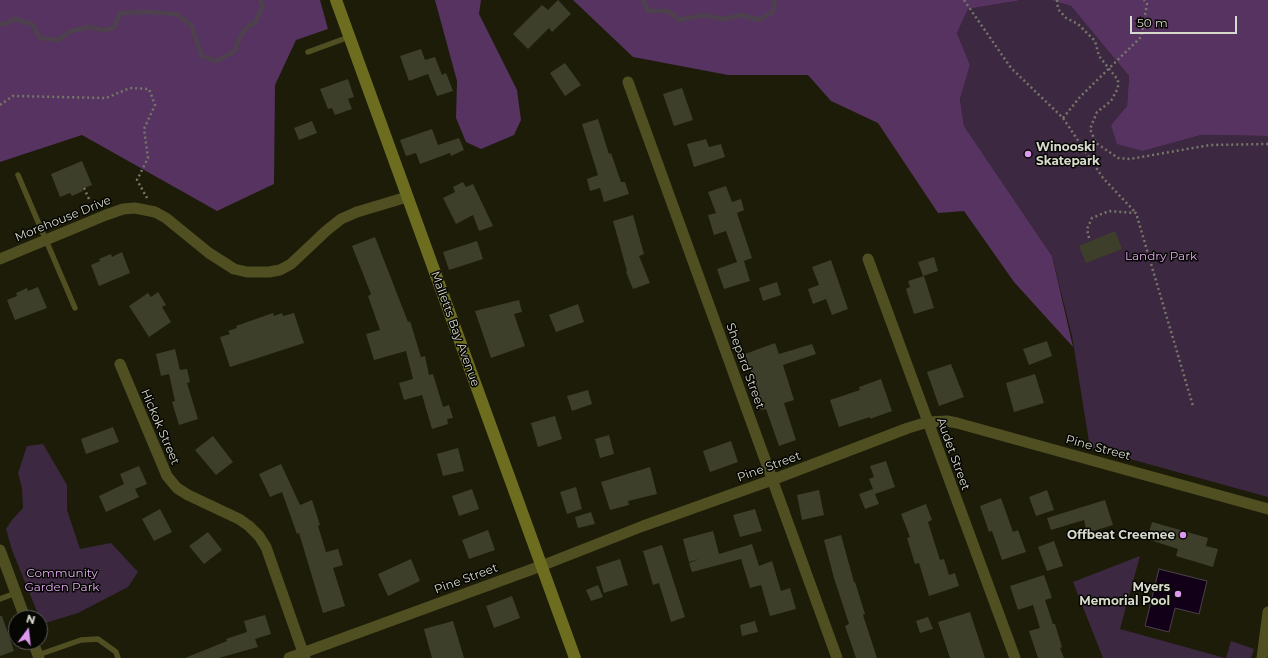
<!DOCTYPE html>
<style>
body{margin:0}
#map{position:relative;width:1268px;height:658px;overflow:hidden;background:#1c1c09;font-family:Montserrat,sans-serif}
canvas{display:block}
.north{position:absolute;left:8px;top:610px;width:40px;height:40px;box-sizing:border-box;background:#060602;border:1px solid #5a5a53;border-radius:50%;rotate:15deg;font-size:11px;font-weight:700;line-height:16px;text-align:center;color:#d8d9cd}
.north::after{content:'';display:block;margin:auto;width:14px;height:18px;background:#de98f2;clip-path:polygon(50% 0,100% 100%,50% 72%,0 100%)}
.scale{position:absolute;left:1130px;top:16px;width:107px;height:18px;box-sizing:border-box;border:2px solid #d8d9cd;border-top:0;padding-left:5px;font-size:12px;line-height:14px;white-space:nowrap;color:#d8d9cd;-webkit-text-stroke:3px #060602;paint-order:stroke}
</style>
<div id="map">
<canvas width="1268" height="658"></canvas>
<div class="north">N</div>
<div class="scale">50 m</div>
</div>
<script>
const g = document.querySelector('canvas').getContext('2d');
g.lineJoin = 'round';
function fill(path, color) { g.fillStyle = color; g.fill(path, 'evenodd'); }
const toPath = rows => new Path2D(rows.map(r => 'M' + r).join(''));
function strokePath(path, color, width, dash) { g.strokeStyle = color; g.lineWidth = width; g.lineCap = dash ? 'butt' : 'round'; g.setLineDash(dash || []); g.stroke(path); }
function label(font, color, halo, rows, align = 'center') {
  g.font = font + ' Montserrat,sans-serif'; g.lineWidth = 3; g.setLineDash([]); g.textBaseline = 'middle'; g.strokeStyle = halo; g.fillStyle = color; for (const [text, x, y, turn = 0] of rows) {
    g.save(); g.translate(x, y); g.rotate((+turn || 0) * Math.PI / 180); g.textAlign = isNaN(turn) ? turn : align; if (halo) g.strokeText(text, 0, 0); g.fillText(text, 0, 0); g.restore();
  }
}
fill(toPath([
 [1022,0,1050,0,1071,6,1129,76,1127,106,1111,125,1143,151,1201,135,1268,136,1268,497,1090,448,1072,336,1052,256,964,126,960,99,970,65,957,33,968,9],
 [43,444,67,485,67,510,80,549,111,543,138,572,128,587,78,613,42,624,12,550,6,529,12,520,23,508,22,488,18,473,27,446],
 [1140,556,1120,629,1225,658,1103,658,1073,582],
 [1231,641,1254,649,1251,658,1226,658]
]), '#3d2842');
fill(toPath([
 [0,0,320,0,328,29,296,40,275,85,274,184,217,211,82,135,0,162],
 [435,0,481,0,479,14,517,90,521,120,514,135,481,149,466,142,456,118,457,81],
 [573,0,1022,0,968,9,957,33,970,65,960,99,964,126,1052,256,1073,347,1014,282,964,211,938,213,878,123,831,101,808,75,728,75,633,57],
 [1050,0,1268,0,1268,136,1201,135,1143,151,1117,144,1111,125,1127,106,1129,76,1071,6]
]), '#563360');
const water = toPath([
 [1159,569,1207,581,1199,614,1175,608,1169,632,1145,626,1159,569]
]);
fill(water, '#120018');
strokePath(water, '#4d414e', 1);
strokePath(toPath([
 [643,0,648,11,669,11,679,20,704,15,724,19,742,15,758,20,773,12,775,0],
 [0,24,4,24,15,19,32,24,40,38,58,40,71,31,89,27,104,30,114,28,120,13,148,12,177,14,191,25,202,56,216,61,234,52,241,35,249,25,255,23,263,5,260,0]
]), '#4d414e', 4.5);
fill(toPath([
 [558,0,571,14,552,32,549,28,528,49,513,34,542,5,548,10],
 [421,49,425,60,435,57,442,75,446,73,453,91,437,96,428,74,409,81,400,56],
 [565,63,581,85,565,96,550,73],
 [348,79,354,97,348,99,352,109,335,115,332,108,328,109,320,89],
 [682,88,693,120,674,126,663,94],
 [598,119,609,154,611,153,621,182,625,182,629,194,604,202,600,188,590,191,587,179,598,175,582,124],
 [312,121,317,133,299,140,294,128],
 [432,129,438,145,459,138,464,150,451,156,450,153,420,164,416,153,406,156,400,140],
 [706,139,709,147,721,144,725,157,694,167,687,144],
 [82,161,92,185,82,189,83,191,72,196,70,193,60,197,51,174],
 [463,182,466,187,473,184,493,226,479,231,473,215,456,224,443,198,455,192,453,187],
 [726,186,732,202,741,199,744,210,737,213,752,258,744,261,750,281,724,289,717,269,737,262,726,231,714,235,708,215,716,213,708,192],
 [633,215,644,254,639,256,650,283,633,289,626,272,627,271,613,221],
 [1115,231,1122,249,1086,263,1079,246],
 [375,237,408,322,410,321,421,357,425,356,429,375,433,374,443,407,449,405,453,418,447,419,448,424,432,429,422,395,404,400,399,383,413,379,406,351,374,360,366,334,380,330,368,296,371,294,352,246],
 [477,241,483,259,449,270,443,252],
 [122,252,130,273,99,286,91,265,100,261,99,259,111,254,112,257],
 [934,257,938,271,923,276,918,262],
 [831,260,848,309,832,315,826,299,813,304,808,289,819,285,812,267],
 [924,276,934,308,914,314,906,289,910,287,908,281],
 [777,282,781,295,763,301,759,288],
 [38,287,47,308,15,320,7,300,17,296,16,293,27,288,28,291],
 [158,292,166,305,162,307,171,322,149,337,129,306,148,293,151,297],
 [519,300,522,312,514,314,525,346,491,358,475,311],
 [578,304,584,322,556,332,549,315],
 [273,313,274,316,282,313,283,316,294,313,304,343,230,367,220,337,230,334,228,331,237,328,236,326],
 [1047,341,1052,356,1029,365,1023,349],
 [775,343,779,354,812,344,816,354,783,365,794,400,784,403,796,440,779,446,766,409,761,410,753,386,756,385,745,354],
 [175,349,180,370,187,369,190,382,187,383,198,419,179,425,172,402,175,401,169,374,161,376,156,354],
 [951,364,964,397,939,406,927,372],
 [1035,374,1044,403,1014,412,1006,383],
 [881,379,892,411,870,419,870,417,839,427,830,400,860,390,859,387],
 [588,390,592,404,572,411,567,396],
 [555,416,562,439,538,447,531,423],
 [113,427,119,442,86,454,81,439],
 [609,435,614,454,600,458,595,439],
 [213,436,233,462,216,475,195,450],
 [731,441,738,462,710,472,703,451],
 [458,448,464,471,443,476,437,454],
 [886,461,895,487,875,494,869,479,874,477,870,466],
 [281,464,300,505,312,500,320,525,318,526,326,552,338,549,343,565,333,568,345,606,323,613,299,533,297,534,282,492,270,497,259,474],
 [139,466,147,484,135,489,139,497,106,512,99,496,124,484,120,474],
 [650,467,657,494,628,501,629,505,610,510,601,482],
 [576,487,582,509,567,514,560,492],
 [472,489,479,509,459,516,452,496],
 [873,489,879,504,865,509,859,494],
 [819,490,824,515,802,520,797,495],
 [1047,490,1054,510,1036,516,1029,497],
 [1001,498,1013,532,1018,530,1026,552,1002,560,992,531,989,532,980,506],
 [1105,500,1113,525,1087,533,1084,520,1051,530,1047,518],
 [926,504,932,520,928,522,940,560,944,559,949,575,955,573,959,586,929,596,919,563,915,564,907,538,910,537,901,514],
 [160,509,172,532,154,541,142,519],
 [755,509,762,531,740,537,733,515],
 [591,512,595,524,578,528,575,517],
 [1152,522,1208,538,1206,546,1218,549,1213,567,1176,556,1178,549,1147,539],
 [488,530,495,550,469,559,462,540],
 [713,531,719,554,752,544,759,566,772,561,781,591,790,588,796,609,770,616,761,585,750,588,741,559,692,572,689,563,699,559,689,562,683,539],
 [208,532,222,550,204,564,189,546],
 [841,535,854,582,855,582,865,614,863,615,877,658,856,658,845,626,849,624,834,578,824,540],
 [1054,541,1063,566,1047,571,1038,547],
 [662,545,685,617,671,622,659,583,653,585,643,551],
 [411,559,420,581,388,596,378,574],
 [620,559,628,585,604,593,596,567],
 [1044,575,1052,598,1045,600,1053,624,1055,624,1062,647,1060,648,1064,658,1038,658,1029,631,1040,628,1033,605,1018,610,1010,586],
 [598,585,603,597,591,601,586,590],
 [512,596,520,618,494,628,486,606],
 [970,612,985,658,950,658,938,622],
 [265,615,271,634,255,639,258,647,219,658,185,658,227,641,226,639,247,632,244,621],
 [0,616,2,616,14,651,0,656],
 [928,617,933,629,920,633,916,621],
 [453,621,464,658,432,658,424,629],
 [755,621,758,632,742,636,740,625]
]), '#3e3f2b');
strokePath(toPath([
 [964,0,1011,68,1063,118,1103,178,1136,213],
 [1057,0,1058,9,1066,18,1078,24,1095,41,1099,56,1118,80,1118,88,1111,101,1097,112,1090,129,1096,143,1118,158,1130,159,1210,145,1268,144],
 [0,105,13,96,106,98,130,88,149,89,155,105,144,129,148,158,137,180,147,198],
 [1063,118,1080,97,1141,37,1147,4,1144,0],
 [84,188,89,199],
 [1089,238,1087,229,1092,218,1109,211,1136,213,1193,406]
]), '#767767', 2.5, [2, 3]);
strokePath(toPath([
 [308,52,349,37],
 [18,175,75,308],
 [0,599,16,593],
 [38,655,81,640,98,639,116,652,118,658]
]), '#4f4f22', 5.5);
strokePath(toPath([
 [628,82,837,658],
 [0,259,106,215,123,209,135,208,155,212,166,218,209,253,234,269,247,272,269,272,280,270,291,264,326,231,341,219,357,212,407,197],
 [868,259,1015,658],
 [120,364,167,476,177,488,188,495,239,519,249,526,259,536,266,547,305,658],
 [0,550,25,618],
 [33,642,39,658],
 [289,658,541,566,643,526,772,480,908,428,928,422,947,421,957,423,1268,509],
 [1262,658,1268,612]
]), '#4f4f22', 11);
strokePath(toPath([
 [336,0,575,658]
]), '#6c6d1e', 12);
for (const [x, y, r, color] of [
 [1028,154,4,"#de98f2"],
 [1183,535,4,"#de98f2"],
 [1178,594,4,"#de98f2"]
]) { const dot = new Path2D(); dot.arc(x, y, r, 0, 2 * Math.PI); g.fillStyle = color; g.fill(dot); strokePath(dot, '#060602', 1.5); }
label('bold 12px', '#d8d9cd', '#060602', [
 ["Winooski",1036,147,"left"],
 ["Skatepark",1036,161,"left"],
 ["Offbeat Creemee",1175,535],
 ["Myers",1170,587],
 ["Memorial Pool",1170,601]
], 'right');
label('12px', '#d8d9cd', '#060602', [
 ["Morehouse Drive",63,219,-22],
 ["Malletts Bay Avenue",455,329,70],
 ["Shepard Street",745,366,70],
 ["Hickok Street",160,427,67],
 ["Pine Street",1098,448,15],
 ["Audet Street",953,454,70],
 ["Pine Street",769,467,-20],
 ["Pine Street",466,579,-20]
]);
label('12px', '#e2aaf2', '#060602', [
 ["Landry Park",1161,256],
 ["Community",62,573],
 ["Garden Park",62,587]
]);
</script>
